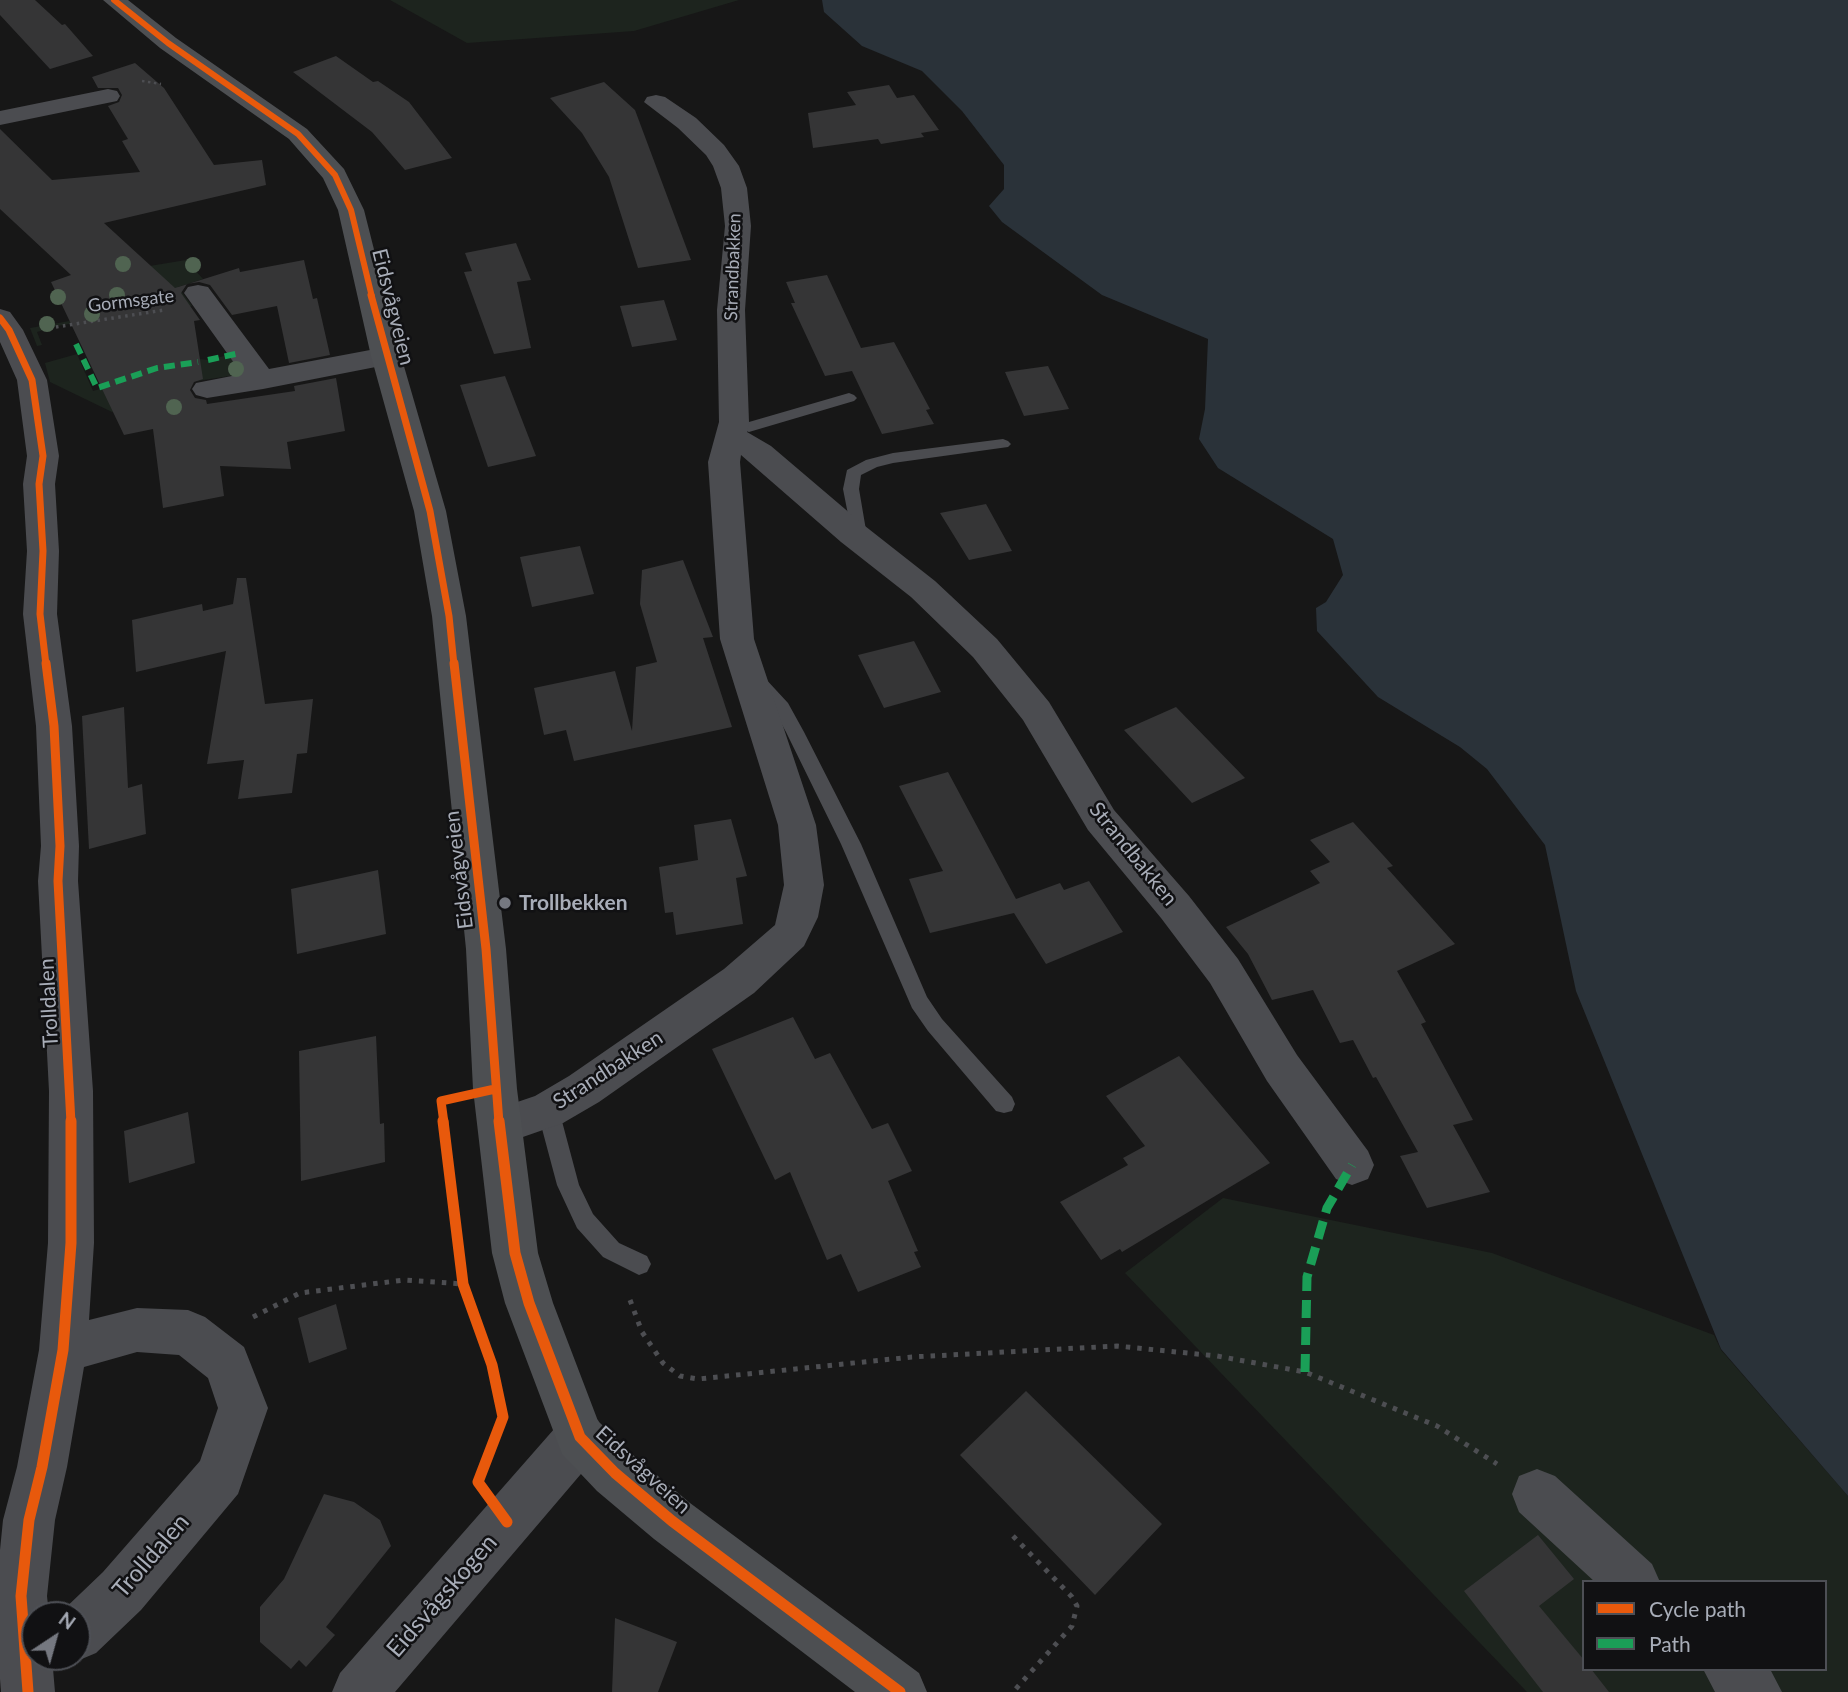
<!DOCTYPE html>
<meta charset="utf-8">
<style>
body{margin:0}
#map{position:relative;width:1848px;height:1692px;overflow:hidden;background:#171717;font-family:Lato,sans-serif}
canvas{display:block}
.legend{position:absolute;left:1582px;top:1580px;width:245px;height:91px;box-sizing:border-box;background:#111113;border:2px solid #4d4f55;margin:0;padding:9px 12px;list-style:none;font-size:21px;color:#a8adb8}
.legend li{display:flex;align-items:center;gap:14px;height:35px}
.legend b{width:35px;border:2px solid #4d4f55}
.north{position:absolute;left:21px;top:1601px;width:70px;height:70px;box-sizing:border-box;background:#111113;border:2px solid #4d4f55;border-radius:50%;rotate:36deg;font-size:19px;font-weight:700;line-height:28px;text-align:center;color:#a8adb8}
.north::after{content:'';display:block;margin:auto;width:24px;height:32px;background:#757880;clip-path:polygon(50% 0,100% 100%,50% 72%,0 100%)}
</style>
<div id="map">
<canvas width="1848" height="1692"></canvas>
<ul class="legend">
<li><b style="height:9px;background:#e8590c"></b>Cycle path</li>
<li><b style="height:9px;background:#1a9f57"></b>Path</li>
</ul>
<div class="north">N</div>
</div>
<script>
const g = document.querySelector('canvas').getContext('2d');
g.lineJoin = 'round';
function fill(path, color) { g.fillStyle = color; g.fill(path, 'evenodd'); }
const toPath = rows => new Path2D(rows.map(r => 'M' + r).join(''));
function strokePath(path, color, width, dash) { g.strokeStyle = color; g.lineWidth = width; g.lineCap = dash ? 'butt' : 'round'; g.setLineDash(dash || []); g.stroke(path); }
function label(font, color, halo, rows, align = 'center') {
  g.font = font + ' Lato,sans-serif'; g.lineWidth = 5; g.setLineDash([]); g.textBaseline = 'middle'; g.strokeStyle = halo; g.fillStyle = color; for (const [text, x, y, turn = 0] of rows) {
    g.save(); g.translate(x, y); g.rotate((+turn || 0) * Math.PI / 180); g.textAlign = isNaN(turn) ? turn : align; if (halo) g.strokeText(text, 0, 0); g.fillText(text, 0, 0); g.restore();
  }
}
fill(toPath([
 [390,0,739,0,634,31,467,43],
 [186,260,203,279,178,287,192,306,178,306,57,326,37,332,42,345,37,346,30,328,109,314,107,273],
 [77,354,93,391,199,359,208,360,232,354,243,374,190,382,190,400,112,412,50,382,45,363],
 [1223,1198,1492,1253,1714,1335,1721,1350,1848,1496,1848,1692,1527,1692,1125,1273],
 [1584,1582,1825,1582,1825,1669,1584,1669]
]), '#1d241e');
fill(toPath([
 [822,0,1848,0,1848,1496,1721,1349,1576,991,1545,845,1487,769,1460,747,1378,697,1317,631,1316,608,1326,602,1343,575,1333,539,1218,468,1199,439,1205,409,1208,339,1102,295,1002,222,989,206,1004,189,1004,165,962,111,922,71,862,46,824,12]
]), '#2a3239');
fill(toPath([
 [0,0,35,0,62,25,65,24,93,56,50,69,0,15],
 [336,56,373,82,378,81,409,102,452,158,405,170,372,132,293,72],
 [135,63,164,88,214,165,262,160,266,185,104,223,175,288,239,268,240,272,304,260,313,299,317,298,330,355,289,363,277,306,232,315,210,285,199,282,187,284,181,293,200,320,194,321,203,379,194,382,190,390,195,398,206,400,207,404,295,391,294,386,336,378,345,431,287,442,291,469,220,466,224,496,163,508,153,429,124,435,51,282,71,275,0,209,0,129,52,180,140,172,122,141,128,139,108,106,119,102,122,95,118,88,98,88,92,77],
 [604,82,635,110,691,260,638,268,609,177,582,133,550,98],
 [889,85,897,98,914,95,939,130,921,133,924,137,881,144,878,139,813,148,808,113,856,105,847,92],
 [516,243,531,280,517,282,531,348,494,354,464,272,472,271,465,253],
 [827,275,861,348,894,342,930,409,926,410,934,424,882,434,852,371,825,376,791,303,795,303,786,282],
 [664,300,677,340,632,347,620,306],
 [1048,366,1069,409,1024,416,1005,372],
 [505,376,536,456,488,467,460,385],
 [986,504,1012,551,969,560,940,513],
 [580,546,594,594,532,607,520,557],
 [683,560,713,637,703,638,732,727,574,761,566,730,544,735,534,688,615,671,632,731,636,667,657,662,640,604,642,570],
 [237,578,246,578,265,704,313,699,307,753,297,754,292,793,238,799,244,760,207,764,226,651,136,672,132,620,202,604,203,611,233,604],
 [914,641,941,692,884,708,858,655],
 [124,707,128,788,142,784,146,834,89,849,82,716],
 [1176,707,1245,778,1192,803,1124,730],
 [948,772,1016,899,1060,883,1064,890,1089,881,1123,932,1046,964,1014,913,930,933,909,879,943,871,899,786],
 [731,819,747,876,736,878,743,924,676,935,673,912,665,913,659,867,698,860,694,825],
 [1353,822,1393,866,1387,868,1455,944,1397,971,1426,1022,1421,1024,1473,1120,1453,1125,1490,1192,1427,1208,1400,1156,1418,1152,1376,1077,1373,1078,1353,1040,1340,1043,1313,990,1272,1000,1248,954,1226,927,1320,883,1310,871,1330,862,1310,840],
 [378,870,386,934,297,954,291,889],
 [793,1017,815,1059,830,1053,872,1129,888,1123,912,1171,888,1181,918,1251,914,1252,921,1267,858,1292,841,1254,827,1260,790,1172,775,1180,712,1049],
 [376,1036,380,1124,384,1123,385,1162,301,1181,299,1051],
 [1179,1056,1270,1163,1122,1252,1120,1249,1101,1260,1060,1202,1128,1165,1123,1158,1145,1146,1106,1096],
 [188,1112,195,1163,129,1183,124,1131],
 [336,1304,347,1349,309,1363,298,1318],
 [1026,1391,1162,1524,1095,1595,960,1455],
 [324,1494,354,1502,380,1520,391,1546,326,1627,335,1635,306,1667,299,1660,291,1669,260,1642,260,1607,284,1579],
 [1538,1535,1574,1579,1539,1606,1584,1660,1584,1669,1591,1669,1609,1692,1543,1692,1464,1591],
 [615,1618,677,1642,658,1692,612,1692]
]), '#353536');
strokePath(toPath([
 [142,81,161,84]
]), '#4d4e52', 2.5, [2.5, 3.5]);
strokePath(toPath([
 [56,327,164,310]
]), '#4d4e52', 3.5, [2.5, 4.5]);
strokePath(toPath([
 [630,1300,642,1332,663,1363,680,1376,698,1379,912,1357,1117,1346,1217,1356,1305,1372,1437,1426,1497,1464],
 [253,1317,300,1293,404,1280,463,1284],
 [1013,1536,1072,1597,1077,1606,1072,1626,1013,1692]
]), '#4d4e52', 5, [4.5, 7]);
fill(toPath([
 [849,393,854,395,857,398,854,401,749,432,729,425,726,422,734,417,749,422,849,393],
 [1003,439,1008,441,1011,444,1008,447,893,463,877,467,861,475,859,489,867,536,865,540,853,540,843,489,847,470,866,460,893,453,1003,439],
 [757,674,763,676,788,703,804,732,861,844,927,997,942,1019,1012,1097,1015,1104,1012,1111,1004,1113,996,1111,928,1031,912,1008,841,844,786,732,775,712,748,680,751,676,757,674],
 [548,1101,556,1103,559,1110,579,1185,593,1214,619,1243,647,1256,651,1264,647,1272,639,1275,603,1257,577,1228,557,1185,537,1110,540,1103,548,1101]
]), '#4b4c50');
fill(toPath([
 [108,89,117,91,120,96,117,101,0,125,0,111,108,89],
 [656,95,665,97,696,118,724,145,739,166,747,188,751,226,745,310,749,422,747,432,771,446,865,526,935,581,997,639,1049,702,1114,810,1189,896,1238,959,1297,1055,1368,1151,1374,1165,1368,1179,1352,1185,1336,1179,1267,1081,1210,983,1161,918,1088,830,1023,720,973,657,911,597,841,542,741,455,740,462,754,639,816,825,824,885,818,917,804,946,754,993,599,1102,563,1123,500,1145,485,1139,478,1126,485,1113,535,1096,569,1076,724,969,775,925,784,885,778,825,720,639,708,462,719,422,717,310,725,226,721,188,713,166,706,155,678,128,644,102,647,97,656,95],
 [198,285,208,287,269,369,386,347,396,350,401,356,396,362,386,365,263,389,207,398,196,395,192,389,196,383,242,374,184,293,188,287,198,285],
 [0,309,10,312,23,330,47,380,59,456,55,484,59,551,57,614,72,726,79,846,78,881,93,1091,94,1243,89,1320,137,1308,188,1310,205,1317,244,1347,268,1408,238,1494,141,1610,96,1653,77,1661,68,1657,77,1657,77,1615,58,1615,103,1572,200,1461,218,1408,208,1378,179,1355,137,1352,84,1367,67,1467,55,1520,47,1596,49,1615,35,1615,35,1657,52,1657,55,1692,1,1692,0,1679,0,1550,3,1520,17,1467,39,1350,48,1243,49,1091,38,881,41,846,36,726,23,614,27,551,23,484,27,456,17,380,0,342,0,309],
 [580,1413,598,1420,605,1437,598,1454,395,1692,332,1692,340,1673,562,1420,580,1413],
 [1537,1469,1555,1476,1652,1564,1660,1582,1595,1582,1519,1512,1512,1494,1519,1476,1537,1469],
 [1703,1669,1770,1669,1782,1692,1715,1692,1703,1669]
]), '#4b4c50');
fill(toPath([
 [103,0,128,0,176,38,307,129,344,169,364,210,401,356,446,511,466,616,506,949,517,1089,538,1253,553,1303,598,1421,633,1455,690,1503,919,1673,927,1692,855,1692,654,1539,597,1491,562,1454,505,1303,492,1253,473,1089,466,949,432,616,414,511,371,356,338,210,323,178,289,139,160,48,103,0]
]), '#4d4f52');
strokePath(toPath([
 [76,344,97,388,157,368,198,362],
 [208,360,240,353]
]), '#1a9f57', 6, [11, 6]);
strokePath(toPath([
 [1305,1372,1307,1277,1327,1208,1352,1165]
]), '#1a9f57', 9, [18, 9]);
strokePath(toPath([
 [114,0,168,43,298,134,335,175,351,210,372,297]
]), '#e8590c', 6);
strokePath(toPath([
 [371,295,430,511,449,616,454,665],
 [0,318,9,330,32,380,43,456,39,484,43,551,40,614,46,665]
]), '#e8590c', 7);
strokePath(toPath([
 [46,663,54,726,60,846,58,881,71,1123],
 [454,663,486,949,499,1123],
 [444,1123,441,1101,495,1089]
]), '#e8590c', 9);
strokePath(toPath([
 [443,1121,463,1284,492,1365,503,1417,478,1482,507,1522],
 [499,1121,515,1253,529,1303,580,1437,615,1473,672,1521,900,1692],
 [28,1692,21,1596,29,1520,42,1467,63,1350,71,1243,71,1121]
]), '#e8590c', 11);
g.fillStyle = '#506451';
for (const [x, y] of [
 [123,264],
 [193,265],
 [117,295],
 [58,297],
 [92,314],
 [47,324],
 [236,369],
 [174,407]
]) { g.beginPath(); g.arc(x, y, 8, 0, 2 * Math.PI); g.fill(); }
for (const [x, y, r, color] of [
 [505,903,7,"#757880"]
]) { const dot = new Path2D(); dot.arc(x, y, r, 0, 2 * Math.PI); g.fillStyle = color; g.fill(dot); strokePath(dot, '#111113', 2.5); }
label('18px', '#a8adb8', '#111113', [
 ["Strandbakken",733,267,-88],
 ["Gormsgate",131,301,-7]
]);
label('21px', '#a8adb8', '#111113', [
 ["Eidsvågveien",393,307,76],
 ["Strandbakken",1133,854,51],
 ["Eidsvågveien",459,870,-97],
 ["Trolldalen",49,1003,-93],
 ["Strandbakken",608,1070,-33],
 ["Eidsvågveien",643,1470,42]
]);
label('bold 21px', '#a8adb8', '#111113', [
 ["Trollbekken",519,903]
], 'left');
label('24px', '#a8adb8', '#111113', [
 ["Trolldalen",151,1556,-49],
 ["Eidsvågskogen",442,1596,-49]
]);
</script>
